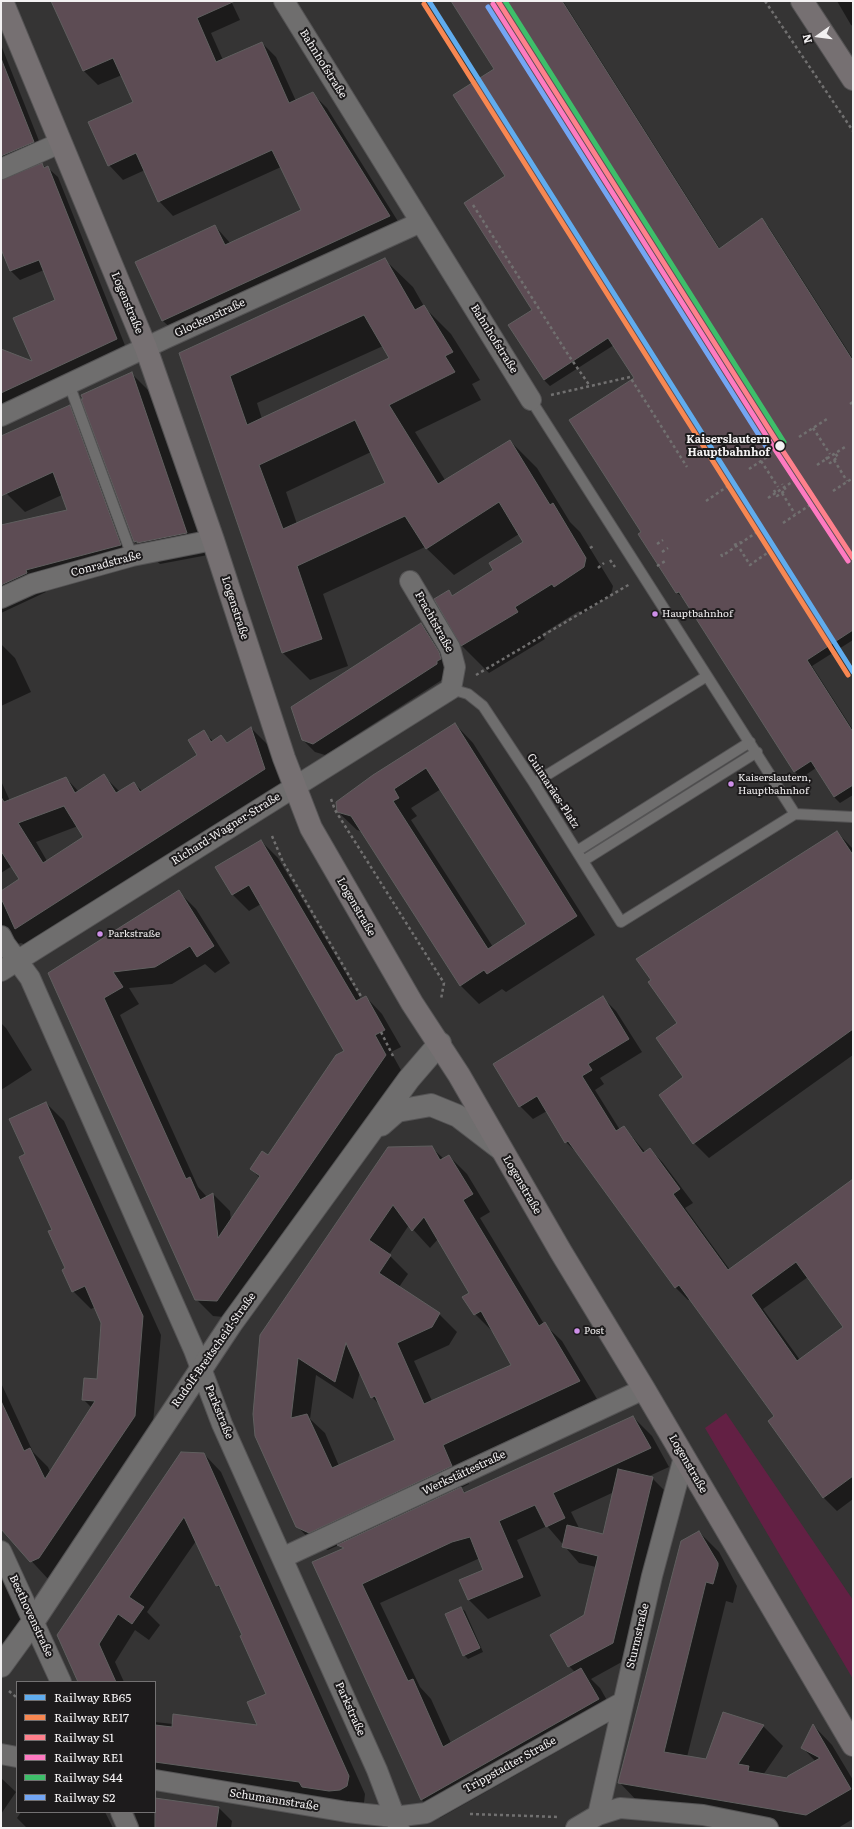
<!DOCTYPE html>
<meta charset="utf-8">
<style>
body{margin:0}
#map{position:relative;width:854px;height:1829px;overflow:hidden;background:#353434;font-family:Literata,serif}
canvas{display:block}
.frame{position:absolute;inset:0;border:2px solid #f3f1f2;pointer-events:none}
.legend{position:absolute;left:16px;top:1681px;width:140px;height:132px;box-sizing:border-box;background:#1d1b1c;border:1px solid #737172;margin:0;padding:5px 7px;list-style:none;font-size:12px;color:#f3f1f2}
.legend li{display:flex;align-items:center;gap:8px;height:20px}
.legend b{width:20px;border:1px solid #737172}
.north{position:absolute;left:798px;top:16px;width:40px;height:40px;-webkit-text-stroke:3px #1d1b1c;paint-order:stroke;rotate:256deg;font-size:11px;font-weight:700;line-height:16px;text-align:center;color:#f3f1f2}
.north::after{content:'';display:block;margin:auto;width:14px;height:18px;background:#f3f1f2;clip-path:polygon(50% 0,100% 100%,50% 72%,0 100%)}
</style>
<div id="map">
<canvas width="854" height="1829"></canvas>
<div class="frame"></div>
<ul class="legend">
<li><b style="height:5px;background:#60acee"></b>Railway RB65</li>
<li><b style="height:5px;background:#f88751"></b>Railway RE17</li>
<li><b style="height:5px;background:#ff808c"></b>Railway S1</li>
<li><b style="height:5px;background:#fe7ac1"></b>Railway RE1</li>
<li><b style="height:5px;background:#3ebf6a"></b>Railway S44</li>
<li><b style="height:5px;background:#73a6f4"></b>Railway S2</li>
</ul>
<div class="north">N</div>
</div>
<script>
const g = document.querySelector('canvas').getContext('2d');
g.lineJoin = 'round';
function fill(path, color) { g.fillStyle = color; g.fill(path, 'evenodd'); }
const toPath = rows => new Path2D(rows.map(r => 'M' + r).join(''));
function strokePath(path, color, width, dash) { g.strokeStyle = color; g.lineWidth = width; g.lineCap = dash ? 'butt' : 'round'; g.setLineDash(dash || []); g.stroke(path); }
function label(font, color, halo, rows, align = 'center') {
  g.font = font + ' Literata,serif'; g.lineWidth = 4; g.setLineDash([]); g.textBaseline = 'middle'; g.strokeStyle = halo; g.fillStyle = color; for (const [text, x, y, turn = 0] of rows) {
    g.save(); g.translate(x, y); g.rotate((+turn || 0) * Math.PI / 180); g.textAlign = isNaN(turn) ? turn : align; if (halo) g.strokeText(text, 0, 0); g.fillText(text, 0, 0); g.restore();
  }
}
fill(toPath([
 [726,1413,853,1600,853,1679,705,1428]
]), '#632044');
fill(toPath([
 [63,1,231,1,240,20,211,33,223,60,262,43,276,57,296,101,312,93,327,108,404,231,178,335,163,321,136,263,215,226,231,244,302,211,281,167,173,216,159,201,145,170,123,180,109,165,134,102,122,75,98,85,84,71,54,5],
 [452,1,563,1,720,249,762,220,768,226,853,359,853,640,812,666,853,730,853,795,840,803,834,797,816,768,801,778,795,772,684,598,677,593,639,535,642,533,635,378,614,345,550,386,544,380,534,310,506,176,496,69],
 [837,1,853,1,853,26,851,25],
 [1,45,43,151,1,172],
 [42,164,46,168,48,168,58,177,126,348,1,406,1,350,34,362,56,300,44,270,20,280,11,271,1,181],
 [385,260,413,287,425,308,451,334,480,380,472,384,481,400,415,432,445,480,510,441,537,468,570,522,580,532,613,586,611,595,582,614,579,611,542,634,545,639,489,673,462,646,436,600,449,592,453,596,494,570,525,543,519,534,454,575,425,547,323,594,348,666,310,680,283,653,180,353],
 [383,346,390,358,262,419,257,403],
 [371,452,387,484,297,524,286,492],
 [131,373,153,395,208,555,160,564,134,541],
 [69,406,88,425,139,564,44,589,46,592,1,613,1,526,68,510,62,495,25,512,6,493,1,481,1,437],
 [421,624,433,636,451,665,448,676,325,755,315,752,302,739],
 [1,644,15,658,31,692,1,706],
 [455,724,473,743,595,935,506,992,502,989,479,1004,460,985,363,832,357,830,338,812],
 [441,789,528,924,493,947,411,820,417,816,411,808],
 [251,728,270,747,283,788,26,945,21,943,14,945,1,971,1,892,20,880,12,866,1,873,1,781,10,801,66,778,79,792,104,776,120,792,134,783,143,792,198,756,203,732,213,741,221,736,228,743],
 [78,826,84,837,47,861,36,842],
 [837,832,853,849,853,1055,709,1158,694,1143,685,1077],
 [261,841,278,858,361,999,366,997,382,1014,401,1047,391,1052,402,1072,234,1318,213,1316,196,1299,49,974,179,892,196,909,230,963,215,973,205,964,172,984,129,988,139,1004,120,1015,198,1187,207,1197,213,1194,230,1211,231,1221,260,1178,251,1169,269,1156,346,1051,261,904,249,911,233,895],
 [602,997,616,1011,642,1052,600,1078,604,1084,595,1090,620,1130,624,1127,646,1153,650,1149,663,1163,693,1203,685,1208,730,1270,853,1181,853,1499,837,1511,824,1498,769,1421,775,1417,690,1299,688,1300,675,1287,579,1155,566,1142,547,1111,533,1119,520,1106],
 [808,1277,845,1328,800,1360,763,1309],
 [1,1023,6,1028,32,1070,1,1090],
 [46,1103,64,1121,161,1335,152,1434,49,1580,1,1528,1,1383,33,1452,48,1467,50,1472,92,1408,83,1399,98,1381,102,1323,95,1307,91,1309,73,1291,27,1155],
 [431,1147,444,1159,449,1156,467,1174,490,1212,480,1218,544,1324,562,1341,597,1399,460,1463,469,1484,461,1488,466,1493,633,1417,652,1436,669,1467,647,1477,652,1478,668,1494,629,1658,591,1679,600,1688,617,1718,440,1818,422,1800,343,1549,339,1545,328,1550,315,1545,297,1526,261,1335],
 [409,1225,430,1248,438,1239,470,1293,464,1297,475,1314,493,1332,512,1365,432,1401,414,1361,449,1345,457,1332,439,1314,399,1287,408,1274,389,1255],
 [360,1372,372,1397,381,1406,396,1440,339,1466,325,1433,310,1419,316,1375,353,1399],
 [614,1492,604,1536,580,1530,571,1512],
 [547,1526,579,1563,596,1567,585,1616,569,1666,575,1672,451,1743,431,1699,420,1687,380,1603,480,1558,485,1571,461,1581,469,1600,488,1619,541,1596,517,1540],
 [204,1454,221,1472,365,1794,364,1803,357,1807,155,1775,155,1722,173,1724,259,1726,267,1694,243,1636,223,1592,217,1585,196,1541,147,1612,160,1625,149,1640,135,1630,115,1662,124,1682,79,1682,58,1635],
 [699,1532,719,1552,737,1586,733,1603,726,1601,687,1757,707,1760,763,1726,783,1746,763,1775,788,1779,816,1762,803,1748,813,1725,832,1745,853,1780,853,1819,838,1828,788,1828,639,1803,620,1783],
 [1,1567,27,1624,1,1664],
 [461,1608,465,1611,483,1652,468,1659,464,1655],
 [1,1778,16,1792,1,1814],
 [155,1799,219,1808,232,1821,231,1828,140,1828,134,1812,155,1812],
 [21,1812,105,1812,113,1828,27,1828,17,1818]
]), '#0007');
const building = toPath([
 [51,1,235,1,197,18,216,62,262,42,289,103,313,92,390,216,162,321,135,262,215,225,225,245,301,210,272,150,158,202,136,153,108,166,88,122,133,102,113,58,83,71,51,1],
 [451,1,562,1,719,249,762,218,853,361,853,630,807,660,853,732,853,785,834,797,811,761,794,772,679,592,676,593,638,534,641,532,569,420,634,378,608,338,544,380,508,325,532,310,464,203,505,176,453,95,494,69,451,1],
 [2,61,34,142,1,156,1,62,2,61],
 [42,163,44,168,48,166,117,339,1,393,1,349,32,361,13,318,55,300,39,260,10,271,1,249,1,180,42,163],
 [385,258,415,310,424,305,453,352,445,356,455,372,389,405,438,484,510,440,550,505,553,503,586,558,584,567,554,587,552,584,515,607,518,612,461,646,434,599,449,590,452,596,493,570,489,563,523,542,499,502,426,549,405,516,297,566,322,639,282,653,179,353,385,258],
 [364,315,389,358,247,425,230,376,364,315],
 [355,420,385,483,283,529,259,465,355,420],
 [132,372,187,533,137,543,137,541,134,542,81,399,83,399,81,395,132,372],
 [70,405,121,545,26,570,27,573,1,585,1,525,67,510,53,472,1,496,1,436,70,405],
 [421,623,439,652,441,659,437,661,437,664,313,744,302,740,291,707,421,623],
 [455,723,577,916,487,974,484,970,460,986,351,816,337,812,336,802,373,775,455,723],
 [426,768,526,924,488,949,393,801,399,798,394,789,426,768],
 [251,727,265,769,15,929,1,898,1,891,19,879,1,851,1,797,4,802,66,777,75,793,104,774,116,793,134,782,140,792,197,755,188,740,204,730,211,742,221,735,227,743,251,727],
 [64,806,83,837,43,863,18,823,64,806],
 [837,831,853,855,853,1029,693,1144,659,1095,683,1077,656,1038,677,1023,648,982,651,980,636,959,837,831],
 [261,840,356,1001,366,996,385,1030,375,1035,386,1055,217,1301,195,1300,48,973,179,890,214,946,197,957,190,946,155,967,113,972,123,987,104,998,186,1179,190,1177,200,1200,213,1193,218,1238,260,1176,250,1169,262,1151,268,1155,336,1055,344,1051,249,885,232,895,215,867,261,840],
 [603,996,629,1039,588,1064,592,1070,582,1076,616,1131,624,1126,643,1153,650,1148,680,1189,673,1194,728,1270,853,1179,853,1476,823,1498,768,1421,774,1416,679,1285,675,1288,568,1141,565,1143,537,1096,519,1107,493,1064,603,996],
 [796,1262,843,1327,797,1361,751,1295,796,1262],
 [46,1102,143,1316,135,1416,39,1558,30,1562,1,1529,1,1401,24,1451,30,1448,45,1479,95,1401,82,1400,84,1378,97,1379,100,1338,101,1323,85,1286,72,1292,62,1270,65,1268,48,1231,52,1230,19,1157,25,1154,9,1119,46,1102],
 [432,1146,440,1160,449,1155,473,1194,463,1200,539,1326,545,1322,580,1381,443,1445,452,1466,309,1533,296,1527,255,1436,253,1414,260,1335,388,1147,432,1146],
 [393,1205,412,1231,424,1217,469,1293,462,1297,474,1315,481,1311,511,1365,424,1404,397,1343,432,1327,440,1313,379,1273,391,1255,369,1240,393,1205],
 [346,1343,371,1398,375,1396,395,1440,332,1468,307,1414,291,1418,298,1358,335,1382,346,1343],
 [633,1416,651,1448,553,1493,565,1518,546,1527,535,1505,499,1521,523,1577,468,1600,459,1580,483,1570,470,1537,452,1542,362,1584,408,1681,413,1679,443,1747,581,1668,599,1699,421,1800,312,1562,344,1548,337,1545,461,1487,464,1493,633,1416],
 [181,1452,204,1453,349,1776,347,1786,340,1790,329,1791,302,1787,299,1782,155,1762,155,1725,172,1727,173,1714,257,1725,247,1702,266,1694,240,1636,242,1635,219,1585,216,1586,184,1517,129,1597,144,1607,132,1624,118,1614,99,1644,116,1682,78,1682,57,1635,181,1452],
 [618,1469,653,1477,613,1643,568,1667,550,1635,584,1615,598,1556,562,1547,567,1525,603,1534,618,1469],
 [699,1531,718,1563,718,1566,713,1584,706,1582,664,1752,706,1759,723,1712,764,1725,738,1764,749,1766,748,1771,787,1778,788,1776,820,1758,801,1748,813,1724,851,1789,806,1815,618,1783,681,1541,699,1531],
 [461,1607,480,1648,463,1656,445,1614,461,1607],
 [155,1798,219,1807,216,1828,155,1828,155,1798]
]);
fill(building, '#5d4c54');
strokePath(building, '#605f5f', 1);
const service = toPath([
 [69,384,132,556],
 [451,689,468,694,483,706,534,783,621,922,795,814,531,400],
 [534,783,707,676],
 [795,814,853,817],
 [577,851,750,742],
 [583,861,757,752]
]);
const minor = toPath([
 [284,1,531,400],
 [1,169,60,143],
 [1,416,166,338,421,222],
 [1,598,32,584,132,556,213,540],
 [1,936,5,944,30,978,194,1350,222,1424,377,1770,399,1828],
 [1,971,451,689,455,667,450,648,410,581],
 [1,1551,61,1682],
 [284,1557,644,1389],
 [1,1754,17,1757],
 [155,1780,347,1812,394,1817,426,1813,623,1702],
 [121,1812,128,1828],
 [598,1815,652,1576,684,1457],
 [576,1828,598,1815,620,1808,703,1815,768,1828]
]);
const tertiary = toPath([
 [381,1125,397,1111,431,1105,458,1116,501,1149],
 [1,1666,33,1622,231,1324,409,1079,440,1043]
]);
const primary = toPath([
 [2,1,146,348,213,540,284,758,311,828,412,1003,459,1075,561,1252,644,1389,853,1745],
 [802,1,853,79]
]);
strokePath(service, '#545354', 12);
strokePath(minor, '#545354', 22);
strokePath(tertiary, '#545354', 24);
strokePath(primary, '#545354', 24);
strokePath(toPath([
 [765,1,853,131],
 [473,205,569,356,590,386],
 [551,395,630,377,687,467],
 [850,404,853,402],
 [813,428,830,454],
 [799,437,827,419],
 [826,457,830,463,838,457,834,452],
 [834,460,847,481],
 [761,461,778,487],
 [817,465,845,447],
 [749,469,776,451],
 [774,490,777,496,786,490,782,484],
 [833,491,853,478],
 [782,493,795,514],
 [768,498,795,480],
 [706,501,728,486],
 [783,523,810,505],
 [657,544,663,540],
 [734,545,741,542],
 [590,548,595,545],
 [740,549,750,565,770,551],
 [662,552,668,548],
 [721,554,722,556,757,532],
 [610,560,615,567],
 [657,566,667,560],
 [598,568,604,563],
 [476,675,630,584],
 [331,799,335,810,444,983,441,999],
 [272,836,283,862,362,998],
 [381,1032,393,1056],
 [9,1691,16,1697],
 [470,1814,559,1817]
]), '#717070', 2.5, [3, 3]);
strokePath(service, '#6f6e6e', 10);
strokePath(minor, '#6f6e6e', 20);
strokePath(tertiary, '#6f6e6e', 22);
strokePath(primary, '#767072', 22);
strokePath(toPath([
 [429,1,853,672]
]), '#60acee', 5);
strokePath(toPath([
 [424,4,848,675]
]), '#f88751', 5);
strokePath(toPath([
 [498,1,779,445,853,558]
]), '#ff808c', 5);
strokePath(toPath([
 [493,4,774,448,848,561]
]), '#fe7ac1', 5);
strokePath(toPath([
 [505,1,784,442]
]), '#3ebf6a', 5);
strokePath(toPath([
 [488,7,769,451]
]), '#73a6f4', 5);
for (const [x, y, r, color] of [
 [780,446,5.5,"#f3f1f2"],
 [655,614,3.5,"#ce8fe9"],
 [731,784,3.5,"#ce8fe9"],
 [100,934,3.5,"#ce8fe9"],
 [577,1331,3.5,"#ce8fe9"]
]) { const dot = new Path2D(); dot.arc(x, y, r, 0, 2 * Math.PI); g.fillStyle = color; g.fill(dot); strokePath(dot, '#1d1b1c', 1.5); }
label('10px', '#f3f1f2', '#1d1b1c', [
 ["Hauptbahnhof",662,614],
 ["Kaiserslautern,",738,778],
 ["Hauptbahnhof",738,791],
 ["Parkstraße",108,934],
 ["Post",584,1331]
], 'left');
label('11px', '#f3f1f2', '#1d1b1c', [
 ["Bahnhofstraße",323,64,58],
 ["Logenstraße",127,303,67],
 ["Glockenstraße",210,318,-25],
 ["Bahnhofstraße",494,339,58],
 ["Conradstraße",106,564,-15],
 ["Logenstraße",235,608,72],
 ["Frachtstraße",434,622,61],
 ["Guimarães-Platz",553,791,57],
 ["Richard-Wagner-Straße",226,829,-32],
 ["Logenstraße",356,907,60],
 ["Logenstraße",522,1185,60],
 ["Rudolf-Breitscheid-Straße",214,1350,-55],
 ["Parkstraße",219,1412,68],
 ["Logenstraße",688,1464,60],
 ["Werkstättestraße",464,1473,-25],
 ["Beethovenstraße",31,1616,65],
 ["Sturmstraße",638,1636,-77],
 ["Parkstraße",350,1709,66],
 ["Trippstadter Straße",510,1765,-29],
 ["Schumannstraße",274,1800,9]
]);
label('bold 11px', '#f3f1f2', '#1d1b1c', [
 ["Kaiserslautern",770,440],
 ["Hauptbahnhof",770,453]
], 'right');
</script>
